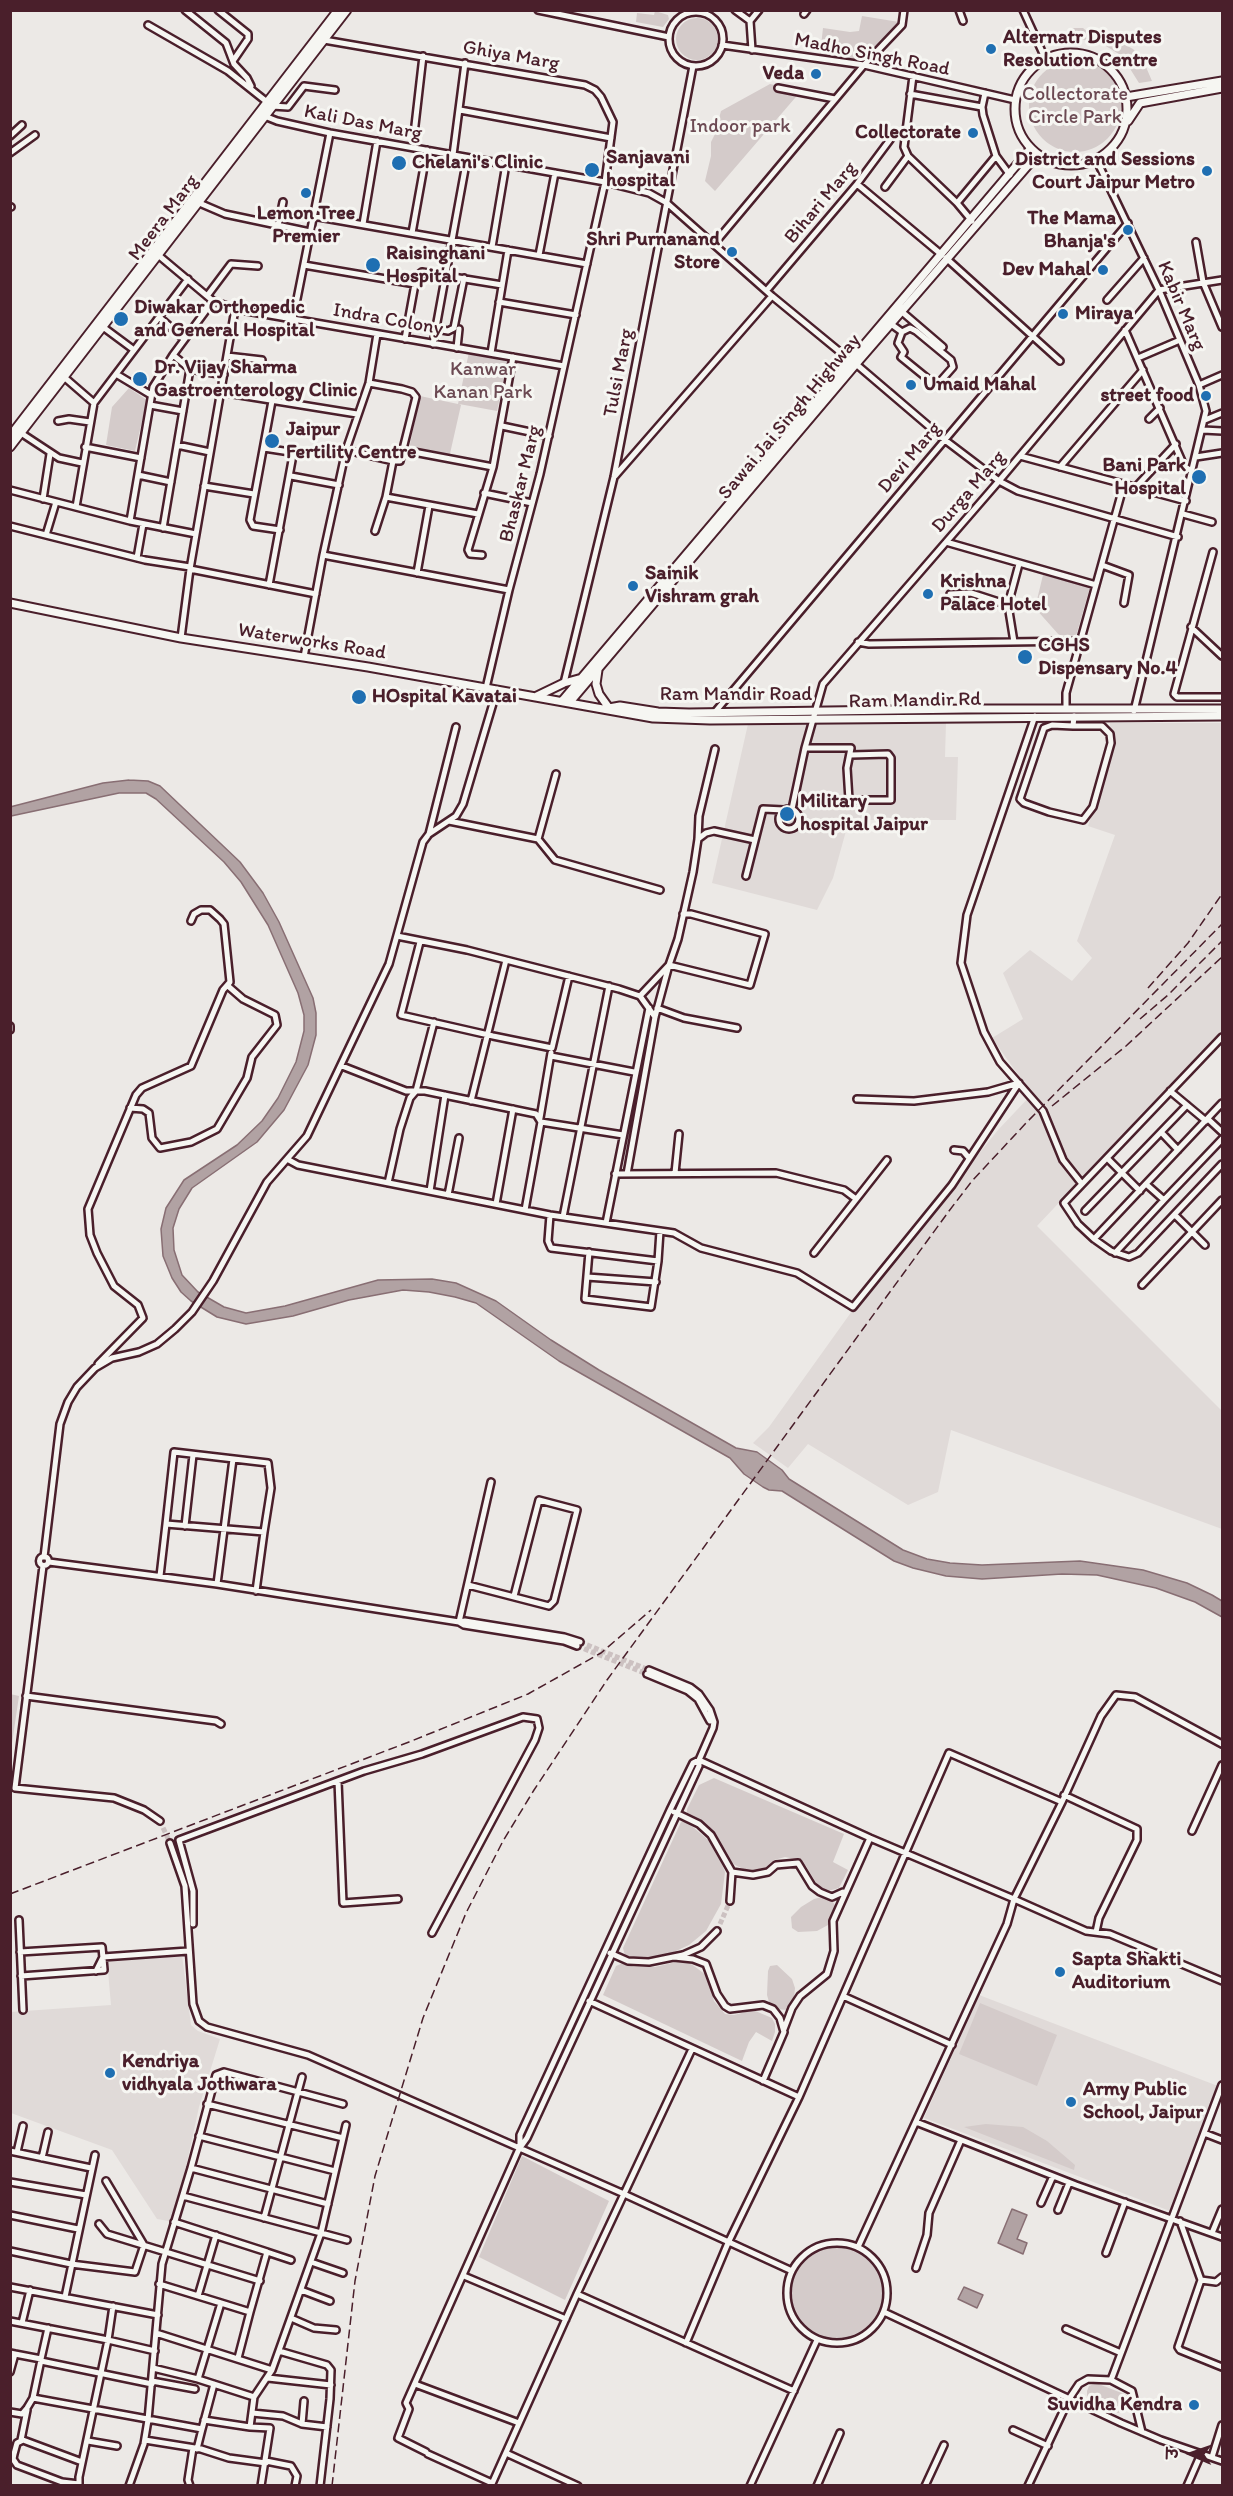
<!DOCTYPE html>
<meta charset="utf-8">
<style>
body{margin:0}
#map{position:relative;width:1233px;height:2496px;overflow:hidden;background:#ece9e6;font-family:Itim,"Playpen Sans Deva",sans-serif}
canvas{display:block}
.frame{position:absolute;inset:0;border:12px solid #4a1f2b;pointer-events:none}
.north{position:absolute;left:1161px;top:2424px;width:60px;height:60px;-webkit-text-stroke:4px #f6f6f2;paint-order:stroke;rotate:272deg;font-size:16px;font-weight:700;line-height:24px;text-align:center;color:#4a1f2b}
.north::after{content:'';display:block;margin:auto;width:21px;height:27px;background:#4a1f2b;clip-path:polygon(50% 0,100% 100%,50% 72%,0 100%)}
</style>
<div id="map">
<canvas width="1233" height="2496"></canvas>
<div class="frame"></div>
<div class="north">उ</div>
</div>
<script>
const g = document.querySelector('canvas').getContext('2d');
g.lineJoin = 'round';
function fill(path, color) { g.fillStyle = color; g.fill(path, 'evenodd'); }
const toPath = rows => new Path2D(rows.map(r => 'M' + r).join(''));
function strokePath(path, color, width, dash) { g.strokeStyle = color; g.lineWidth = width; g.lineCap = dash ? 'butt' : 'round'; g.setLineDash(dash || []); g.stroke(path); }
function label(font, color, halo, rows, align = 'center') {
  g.font = font + ' Itim,sans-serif'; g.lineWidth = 6; g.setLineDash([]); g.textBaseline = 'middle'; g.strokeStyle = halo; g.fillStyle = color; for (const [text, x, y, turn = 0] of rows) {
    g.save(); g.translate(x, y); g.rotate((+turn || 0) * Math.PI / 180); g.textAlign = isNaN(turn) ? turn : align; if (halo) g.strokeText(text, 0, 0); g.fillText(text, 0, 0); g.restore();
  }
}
fill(toPath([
 [946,723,945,757,958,757,956,820,849,820,833,878,817,910,712,883,748,724],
 [1110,723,1222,723,1222,1030,1037,1226,1222,1411,1222,1529,951,1430,938,1492,908,1505,808,1444,788,1468,753,1443,769,1427,852,1311,998,1130,1032,1094,992,1038,1023,1019,1003,973,1030,950,1072,981,1092,958,1077,941,1115,835,1088,826,1111,757],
 [182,1955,191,2025,198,2031,220,2039,199,2107,174,2222,157,2219,112,2150,11,2113,10,2012,111,2005,107,1960],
 [979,1995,1218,2086,1170,2211,924,2118]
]), '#e0dad8');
fill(toPath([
 [655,11,668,15,669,19,663,27,636,22,637,13,654,15],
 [862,16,899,22,863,63,820,55,823,28,850,32,859,31],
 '676 39a21 21 0 1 1 42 0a21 21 0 1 1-42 0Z',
 [1072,28,1083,28,1091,35,1116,40,1133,49,1143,60,1152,81,1139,83,1122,56,1101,43,1072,38],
 '1029 106a46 46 0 1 1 92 0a46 46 0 1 1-92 0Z',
 [770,84,801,91,715,191,705,181,711,156,711,142,715,134,721,111],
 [469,352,508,361,497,411,459,404,461,405,449,458,409,449,420,396,458,404],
 [129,388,147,400,135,451,106,445,112,407],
 [1043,575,1090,587,1076,636,1059,635,1035,608],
 '780 819a9 9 0 1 1 18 0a9 9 0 1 1-18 0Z',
 [10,1694,19,1696,11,1750,10,1750],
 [714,1778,844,1834,833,1862,848,1870,839,1888,828,1891,818,1886,806,1866,795,1859,785,1857,774,1860,766,1867,755,1870,743,1869,735,1865,727,1858,718,1838,708,1826,687,1813,687,1809,699,1785],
 [686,1821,714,1845,725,1872,721,1904,706,1931,689,1945,663,1957,625,1956,623,1948,681,1822],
 [822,1897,832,1901,835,1905,835,1912,828,1925,817,1931,798,1932,792,1928,791,1917,801,1907,814,1899],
 [680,1961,690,1963,706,1975,714,2001,725,2014,734,2015,753,2010,772,2018,775,2024,775,2032,772,2041,756,2032,749,2042,742,2061,603,1995,616,1966,623,1963,634,1967,655,1967],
 [777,1965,792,1979,795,1988,794,1999,791,2007,787,2010,776,2009,769,2002,767,1995,768,1971,770,1966],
 [980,2003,1057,2035,1037,2086,959,2054],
 [986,2124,1023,2127,1047,2141,1075,2165,1074,2170,964,2127],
 [522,2156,609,2201,565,2300,479,2257],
 '790 2292a47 47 0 1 1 94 0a47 47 0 1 1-94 0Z',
 [1096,2383,1127,2395,1130,2405,1126,2410,1118,2413,1092,2401,1087,2396,1087,2391,1089,2386]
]), '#d4cbca');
const water = toPath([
 [129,780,148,781,160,786,240,862,263,893,279,922,313,998,316,1013,316,1035,308,1065,284,1110,257,1142,192,1188,179,1209,173,1228,174,1250,182,1275,198,1292,224,1307,246,1313,285,1306,378,1280,432,1279,456,1283,496,1301,551,1340,599,1370,736,1448,757,1452,782,1470,789,1479,903,1550,927,1559,950,1563,982,1565,1080,1561,1143,1570,1187,1583,1212,1595,1222,1601,1222,1617,1195,1602,1156,1588,1097,1575,1062,1574,982,1579,946,1576,913,1568,894,1561,782,1491,769,1490,763,1487,744,1474,730,1458,559,1361,476,1303,455,1297,429,1292,403,1290,349,1300,293,1316,246,1324,217,1317,191,1301,181,1292,172,1278,163,1256,161,1229,166,1208,184,1180,237,1145,262,1121,278,1098,296,1062,304,1031,304,1015,298,993,268,925,241,882,224,862,156,799,146,793,119,793,11,816,10,807,103,783,129,780],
 [1012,2209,1027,2215,1017,2239,1027,2243,1023,2254,998,2243,1012,2209],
 [964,2287,983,2295,977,2308,958,2299,964,2287]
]);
fill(water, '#b1a2a3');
strokePath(water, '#886e73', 1.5);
strokePath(toPath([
 [580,1642,649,1670],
 [577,1646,647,1674],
 [160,1821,170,1843],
 [717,1931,730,1901]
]), '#ccc1c1', 5, [5, 2.5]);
const minor = toPath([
 [185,10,226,43,234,64,247,78,251,86],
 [218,10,248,34,248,39,233,61],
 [538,10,669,37],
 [735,10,750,21,752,50],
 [959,10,963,21],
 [1023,10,1045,58],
 '669 39a27 27 0 1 1 54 0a27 27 0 1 1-54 0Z',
 [804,14,807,10],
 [750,21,759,10],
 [148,25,228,71,272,106,288,107,304,86,335,90],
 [324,40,585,85,595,90,601,97,613,122,605,182,540,474,509,590,486,688],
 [722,45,864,65,1015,100],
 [913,76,904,147,908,156,957,203,972,221],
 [778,88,835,99],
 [985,93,982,107,983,115,996,156,1010,175],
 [910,94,982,107],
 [460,110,611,138],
 [262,115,277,121,330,133,605,182,649,193,667,203,772,296,851,361],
 [414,134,423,56],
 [10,136,22,125],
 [10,153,35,135],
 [453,155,465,63],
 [1096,159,1159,290,1199,385,1206,411,1134,711],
 [857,184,942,255],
 [885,187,908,156],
 [197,202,225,214,310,232],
 [957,203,996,156],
 [10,207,11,207],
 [313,216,587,264],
 [363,224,377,141],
 [278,226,283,202],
 [412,233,427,150],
 [1196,242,1203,282,1222,327],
 [714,244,864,65,902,25,904,10],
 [492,247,506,164],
 [157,254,213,301,235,309,564,366],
 [539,255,555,173],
 [946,258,1060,361],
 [304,265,415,284],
 [767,290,857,184,895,133],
 [207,296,231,264,258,266],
 [1107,300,1144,258],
 [499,302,576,315],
 [901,311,943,347],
 [159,317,184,339],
 [293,319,330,133],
 [891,324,902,332,898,343,904,352,901,357,933,383,938,384,953,367,951,360,916,331,910,328,902,332],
 [103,327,134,350],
 [436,329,448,331,454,328,464,278],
 [1125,330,1184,466,1193,472],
 [405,339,415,284,418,275,422,272,502,285],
 [433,344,467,158],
 [457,348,459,329],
 [491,353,508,250],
 [173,355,190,369,224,375],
 [227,356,262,360],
 [1138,358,1180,340],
 [856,364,945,440,999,481,1018,491,1178,537],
 [116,374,151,395],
 [64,377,94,403],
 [369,383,402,389,412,392,416,397,400,461,393,461],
 [1199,385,1222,375],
 [221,392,357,414],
 [272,401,250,520,253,526,280,530],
 [150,405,183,411],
 [1149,419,1160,408],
 [1205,420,1222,413],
 [58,421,69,419,90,422],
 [502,426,549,436],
 [1203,430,1222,431],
 [21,433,59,458,82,463],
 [177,445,210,452],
 [85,447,141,458],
 [264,448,290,452,293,455,269,585],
 [346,450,393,461,386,497,478,514],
 [403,450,493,467],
 [1020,456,1186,501],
 [1196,457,1222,453],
 [1060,467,1143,370],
 [138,475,171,482],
 [291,476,339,485],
 [615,476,772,296],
 [204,486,254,494],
 [1136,487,1176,444],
 [10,490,130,521,196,534],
 [484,493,532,503],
 [43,499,50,454],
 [76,507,94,403,188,279],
 [1183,514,1212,522],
 [130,521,153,387,173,355,213,301],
 [10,526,145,560,190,567],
 [163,528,190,369],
 [375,531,386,497],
 [46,535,56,502],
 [946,542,1096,585],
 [1213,552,1174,694,1177,697,1222,697],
 [323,555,509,590],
 [482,555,470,554,468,550,493,467,513,357],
 [137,558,143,524],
 [1102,565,1129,575,1124,603],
 [190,569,316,594],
 [417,573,429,506],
 [950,594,971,593,1008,605,1014,642],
 [1008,605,1019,564],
 [1191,627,1222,656],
 [181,638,190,569,235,309],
 [858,642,869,644,1080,641],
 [304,657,323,555,346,450,369,383,377,334],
 [564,683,614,477,693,66],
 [1066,709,1066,693,1124,484],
 [715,712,1128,223],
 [1035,716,967,915,961,963,984,1032,1000,1062,1043,1111,1063,1160,1082,1184],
 [1073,726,1102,726,1110,734,1111,743,1093,807,1083,820,1049,812,1024,803,1020,799,1044,728,1052,725,1073,726,1074,716],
 [805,748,823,684,999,481,1159,290,1222,280],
 '779 819a10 10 0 1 1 20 0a10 10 0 1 1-20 0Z',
 [792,809,805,748,851,748,847,768,849,800,891,800,891,758,888,754,851,755],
 [449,821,538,839,555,860,660,890],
 [429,834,456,727],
 [538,839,556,774],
 [698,839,706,833,714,831,755,840],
 [746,876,763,809,784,810],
 [397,936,467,950,619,989,640,996,655,1017],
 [420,942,401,1015,493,1036,552,1048,569,976],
 [640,996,669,965,678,939,693,872,698,839,699,816,715,749],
 [657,1008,684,1018,737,1028],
 [10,1026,10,1030],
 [1222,1037,1064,1203,1078,1224,1094,1239,1111,1251,1129,1257,1138,1253,1222,1164],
 [551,1056,634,1072],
 [342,1066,406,1091,425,1091,536,1114,541,1122,525,1210],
 [1170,1091,1206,1121],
 [857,1099,914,1101,988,1092,1019,1083],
 [471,1101,506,960],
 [130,1108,143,1109,149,1113,152,1138,160,1148,191,1142,217,1129,247,1078,252,1057,277,1025,275,1015,243,999,228,986],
 [540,1118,551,1053],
 [1208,1119,1222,1132],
 [541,1122,623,1135],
 [1161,1132,1178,1150],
 [954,1150,963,1151,969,1158],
 [1107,1158,1140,1191],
 [287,1159,298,1165,550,1215,674,1233,701,1248,797,1273,853,1307,952,1185,1019,1083],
 [675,1173,679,1134],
 [615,1174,776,1173,844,1190,856,1199],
 [627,1174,655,1017,669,965,750,985,765,934,691,914,683,914],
 [388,1183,400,1129,410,1098,416,1091,434,1022],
 [1146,1184,1164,1200,1222,1139],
 [430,1191,445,1095],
 [448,1195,459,1138],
 [496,1204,513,1109],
 [1085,1211,1187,1105],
 [550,1215,548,1241,551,1248,658,1261,660,1231],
 [1175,1215,1205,1245],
 [563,1217,609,986],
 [606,1223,649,1008],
 [1094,1239,1222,1103],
 [589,1252,585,1299,651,1307,658,1261],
 [814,1253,887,1160],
 [1115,1253,1164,1200],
 [587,1277,656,1282],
 [1142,1285,1222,1200],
 [98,1364,143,1318,138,1305,114,1286,97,1253,90,1235,88,1209,136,1095,142,1088,191,1066,223,990,230,982,224,924,220,919,210,910,201,910,194,914,191,921],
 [166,1524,174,1452,268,1463,271,1488,264,1532],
 [185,1526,193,1455],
 '39.5 1561a4.5 4.5 0 1 1 9 0a4.5 4.5 0 1 1-9 0Z',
 [44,1557,60,1424,68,1402,77,1387,95,1368,112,1358,139,1352,157,1344,175,1329,192,1312,213,1281,267,1182,307,1136,389,964,423,842,429,834,456,816,463,804,497,690],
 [49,1562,217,1584,459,1622,465,1621,564,1637,580,1642],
 [43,1566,15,1788,114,1798,144,1810,160,1821],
 [160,1576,166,1524,264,1532,256,1591],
 [217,1584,233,1459],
 [468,1585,549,1606,554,1601,577,1510,539,1500,514,1596],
 [459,1622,491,1482],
 [459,1622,464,1625,564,1641,577,1646],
 [647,1674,688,1691,698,1699,710,1721],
 [26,1696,216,1721,221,1724],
 [699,1760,870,1838,1014,1899,1007,1924,858,2247],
 [338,1781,343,1903,398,1899],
 [1064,1795,1137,1829,1137,1840,1099,1918,1096,1932],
 [1062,1802,1101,1716,1116,1695,1135,1697,1222,1744],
 [674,1812,699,1824,711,1835,732,1872,730,1901],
 [1192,1831,1222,1765],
 [170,1843,185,1886,193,2004,199,2021,207,2027,308,2055,624,2194,792,2271],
 [732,1872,753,1875,768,1872,776,1865,798,1863,812,1886,820,1892,832,1897,843,1892],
 [19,1920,23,2010],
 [193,1924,193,1891,179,1840,364,1771,422,1754,523,1717,537,1719,539,1728,535,1740,432,1933],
 [20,1952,102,1947,104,1970,21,1976],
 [610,1953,628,1961,649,1962,683,1955,701,1947,717,1931],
 [674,1957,693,1959,706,1964,717,1994,725,2006,730,2009,763,2005,773,2009,780,2018,784,2032,763,2081],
 [96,1971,103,1957,188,1951],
 [843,1996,952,2045],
 [589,2001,799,2097],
 [784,2029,792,2008,800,1996,827,1974,834,1951,833,1921,870,1838],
 [207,2104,343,2138,321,2233,347,2240],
 [916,2122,1076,2185,1222,2237],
 [1204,2133,1222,2140],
 [199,2136,335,2171],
 [343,2138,346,2125],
 [520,2147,520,2135,670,1810,693,1763,699,1760],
 [10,2151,91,2168],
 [17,2152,23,2126],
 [42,2158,48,2132],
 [191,2168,328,2204],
 [10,2182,86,2195],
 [183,2196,321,2233,272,2370],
 [1041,2203,1053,2176],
 [1058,2210,1069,2183],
 [10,2215,78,2229],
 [264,2218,302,2077],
 [1180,2221,1201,2280,1178,2347,1180,2350,1222,2367],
 [174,2222,267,2252,250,2312],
 [99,2224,107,2234,260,2281],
 [1212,2233,1222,2209],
 '787 2293a50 50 0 1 1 100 0a50 50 0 1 1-100 0Z',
 [10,2251,71,2264,135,2272,144,2245,106,2181],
 [267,2252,291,2260],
 [1106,2253,1125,2202],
 [311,2262,343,2273],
 [916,2268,927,2235,929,2213,961,2140],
 [464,2276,566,2319],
 [1201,2280,1216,2282,1222,2277],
 [10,2287,158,2315],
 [301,2290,330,2301],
 [577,2294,794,2391],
 [198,2296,216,2235],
 [65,2297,95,2155],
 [221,2303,250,2312,238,2358],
 [884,2312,1121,2423,1161,2440,1222,2461],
 [291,2318,314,2328,336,2330],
 [10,2321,108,2340,113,2306],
 [22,2323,30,2290],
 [1066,2329,1121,2353],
 [156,2333,272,2370,254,2397,198,2379],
 [686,2343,728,2243,799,2097,949,1753,1062,1802,1014,1899,1086,1931,1110,1934,1222,1981],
 [279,2351,327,2365,331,2370,330,2399,320,2486],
 [10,2353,15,2354,10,2372],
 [15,2354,41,2359,48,2328],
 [41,2361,152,2384],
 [153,2368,198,2379,221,2303,159,2284],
 [268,2378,331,2385],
 [1111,2380,1222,2085],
 [152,2381,195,2389],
 [415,2384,519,2423],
 [33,2398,202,2429,214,2384],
 [10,2412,22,2414,27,2408,33,2398,41,2360],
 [252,2413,283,2416,302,2424,327,2427],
 [204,2420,250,2427,254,2397],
 [302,2424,304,2401],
 [250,2427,270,2428,261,2486],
 [1013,2430,1048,2446],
 [21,2440,27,2410],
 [145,2440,201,2449,229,2458,266,2463],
 [88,2441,117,2446],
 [197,2449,202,2429],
 [426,2452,398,2438,409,2409,406,2403,519,2149,527,2138,699,1766,699,1760,713,1728,714,1722,710,1710,699,1694,690,1687,649,1670],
 [506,2453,578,2486],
 [428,2454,492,2483],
 [1212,2457,1222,2425],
 [266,2461,291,2466,297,2476,295,2486],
 [79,2484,62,2482,17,2465,13,2459,14,2454,17,2443,23,2440,82,2462],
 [79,2486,79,2477,108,2340,155,2351],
 [129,2486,144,2444,148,2420,162,2264,191,2168,216,2075,224,2072,343,2104],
 [190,2486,188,2480,193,2448],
 [491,2486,577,2294,692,2049],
 [750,2486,817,2340],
 [817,2486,840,2433],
 [925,2486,944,2445],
 [1028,2486,1069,2399,1079,2384,1088,2379,1111,2380,1132,2391,1142,2432],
 [1187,2486,1201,2454]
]);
const major = toPath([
 '1015 109a56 56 0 1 1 112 0a56 56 0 1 1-112 0Z',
 [1126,97,1222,81],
 [1128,121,1140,103,1222,88],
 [10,436,338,10],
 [10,447,347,10],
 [10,603,181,638,368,667,653,718,710,720,1222,716],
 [598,670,596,684,599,694,609,708],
 [537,696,564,683,582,678],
 [562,701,1031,148],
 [570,702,856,364,1037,155],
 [609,708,620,706,658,712,689,713,966,709,1222,709]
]);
strokePath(minor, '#4a1f2b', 10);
strokePath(major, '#4a1f2b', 11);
strokePath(minor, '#f6f6f2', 5);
strokePath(major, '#f6f6f2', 7);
strokePath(toPath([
 [1148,988,1188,943,1222,894],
 [1140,1019,1168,995,1222,941],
 [1052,1106,1126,1046,1222,957],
 [10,1894,409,1742,528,1694,601,1653,651,1610],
 [332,2486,355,2281,375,2176,423,2018,466,1913,503,1841,534,1790,607,1680,949,1211,972,1181,1027,1122,1222,924]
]), '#4a1f2b', 1.5, [9, 4.5]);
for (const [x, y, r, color] of [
 [991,49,6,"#1f6fb2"],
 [816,74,6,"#1f6fb2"],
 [973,133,6,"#1f6fb2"],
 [399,163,8,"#1f6fb2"],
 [592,170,8,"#1f6fb2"],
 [1207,171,6,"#1f6fb2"],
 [306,193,6,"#1f6fb2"],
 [1128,230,6,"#1f6fb2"],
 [732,252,6,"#1f6fb2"],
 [373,265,8,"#1f6fb2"],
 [1103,270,6,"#1f6fb2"],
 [1063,314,6,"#1f6fb2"],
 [121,319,8,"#1f6fb2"],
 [140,379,8,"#1f6fb2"],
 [911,385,6,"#1f6fb2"],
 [1206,396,6,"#1f6fb2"],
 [272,441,8,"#1f6fb2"],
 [1199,477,8,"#1f6fb2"],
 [633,586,6,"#1f6fb2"],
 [928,594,6,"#1f6fb2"],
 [1025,657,8,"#1f6fb2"],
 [359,697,8,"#1f6fb2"],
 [787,814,8,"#1f6fb2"],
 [1060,1972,6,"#1f6fb2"],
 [110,2073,6,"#1f6fb2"],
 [1071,2102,6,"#1f6fb2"],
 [1194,2405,6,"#1f6fb2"]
]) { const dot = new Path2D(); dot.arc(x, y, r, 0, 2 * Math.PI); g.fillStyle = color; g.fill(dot); strokePath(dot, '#f6f6f2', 2); }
label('bold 20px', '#4a1f2b', '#f6f6f2', [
 ["Alternatr Disputes",1003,38],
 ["Resolution Centre",1003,61],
 ["Veda",804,74,"right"],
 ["Collectorate",961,133,"right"],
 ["Sanjavani",606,158],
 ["hospital",606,181],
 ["District and Sessions",1195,160,"right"],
 ["Court Jaipur Metro",1195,183,"right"],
 ["Chelani's Clinic",412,163],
 ["Lemon Tree",306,214,"center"],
 ["Premier",306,237,"center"],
 ["The Mama",1116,219,"right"],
 ["Bhanja's",1116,242,"right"],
 ["Shri Purnanand",720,240,"right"],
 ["Store",720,263,"right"],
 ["Raisinghani",386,254],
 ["Hospital",386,277],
 ["Dev Mahal",1091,270,"right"],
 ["Diwakar Orthopedic",134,308],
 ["and General Hospital",134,331],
 ["Miraya",1075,314],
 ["Dr. Vijay Sharma",154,368],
 ["Gastroenterology Clinic",154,391],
 ["Umaid Mahal",923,385],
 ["street food",1194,396,"right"],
 ["Jaipur",286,430],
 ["Fertility Centre",286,453],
 ["Bani Park",1186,466,"right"],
 ["Hospital",1186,489,"right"],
 ["Sainik",645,574],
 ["Vishram grah",645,597],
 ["Krishna",940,582],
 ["Palace Hotel",940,605],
 ["CGHS",1038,646],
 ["Dispensary No.4",1038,669],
 ["HOspital Kavatai",372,697],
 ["Military",800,802],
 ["hospital Jaipur",800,825],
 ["Sapta Shakti",1072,1960],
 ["Auditorium",1072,1983],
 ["Kendriya",122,2062],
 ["vidhyala Jothwara",122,2085],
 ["Army Public",1083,2090],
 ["School, Jaipur",1083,2113],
 ["Suvidha Kendra",1182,2405,"right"]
], 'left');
label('20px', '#4a1f2b', '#f6f6f2', [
 ["Madho Singh Road",872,55,11],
 ["Ghiya Marg",511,56,10],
 ["Kali Das Marg",363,123,11],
 ["Bihari Marg",821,203,-50],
 ["Meera Marg",164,218,-53],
 ["Kabir Marg",1181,306,67],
 ["Indra Colony",388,320,10],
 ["Tulsi Marg",619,373,-79],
 ["Sawai Jai Singh Highway",790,417,-50],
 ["Devi Marg",910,458,-50],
 ["Bhaskar Marg",521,484,-76],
 ["Durga Marg",969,492,-49],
 ["Waterworks Road",312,642,9],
 ["Ram Mandir Road",736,695],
 ["Ram Mandir Rd",915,701,-1]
]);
label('20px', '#6c4a53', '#f6f6f2', [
 ["Collectorate",1075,95],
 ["Circle Park",1075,118],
 ["Indoor park",740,127],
 ["Kanwar",483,370],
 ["Kanan Park",483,393]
]);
</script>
